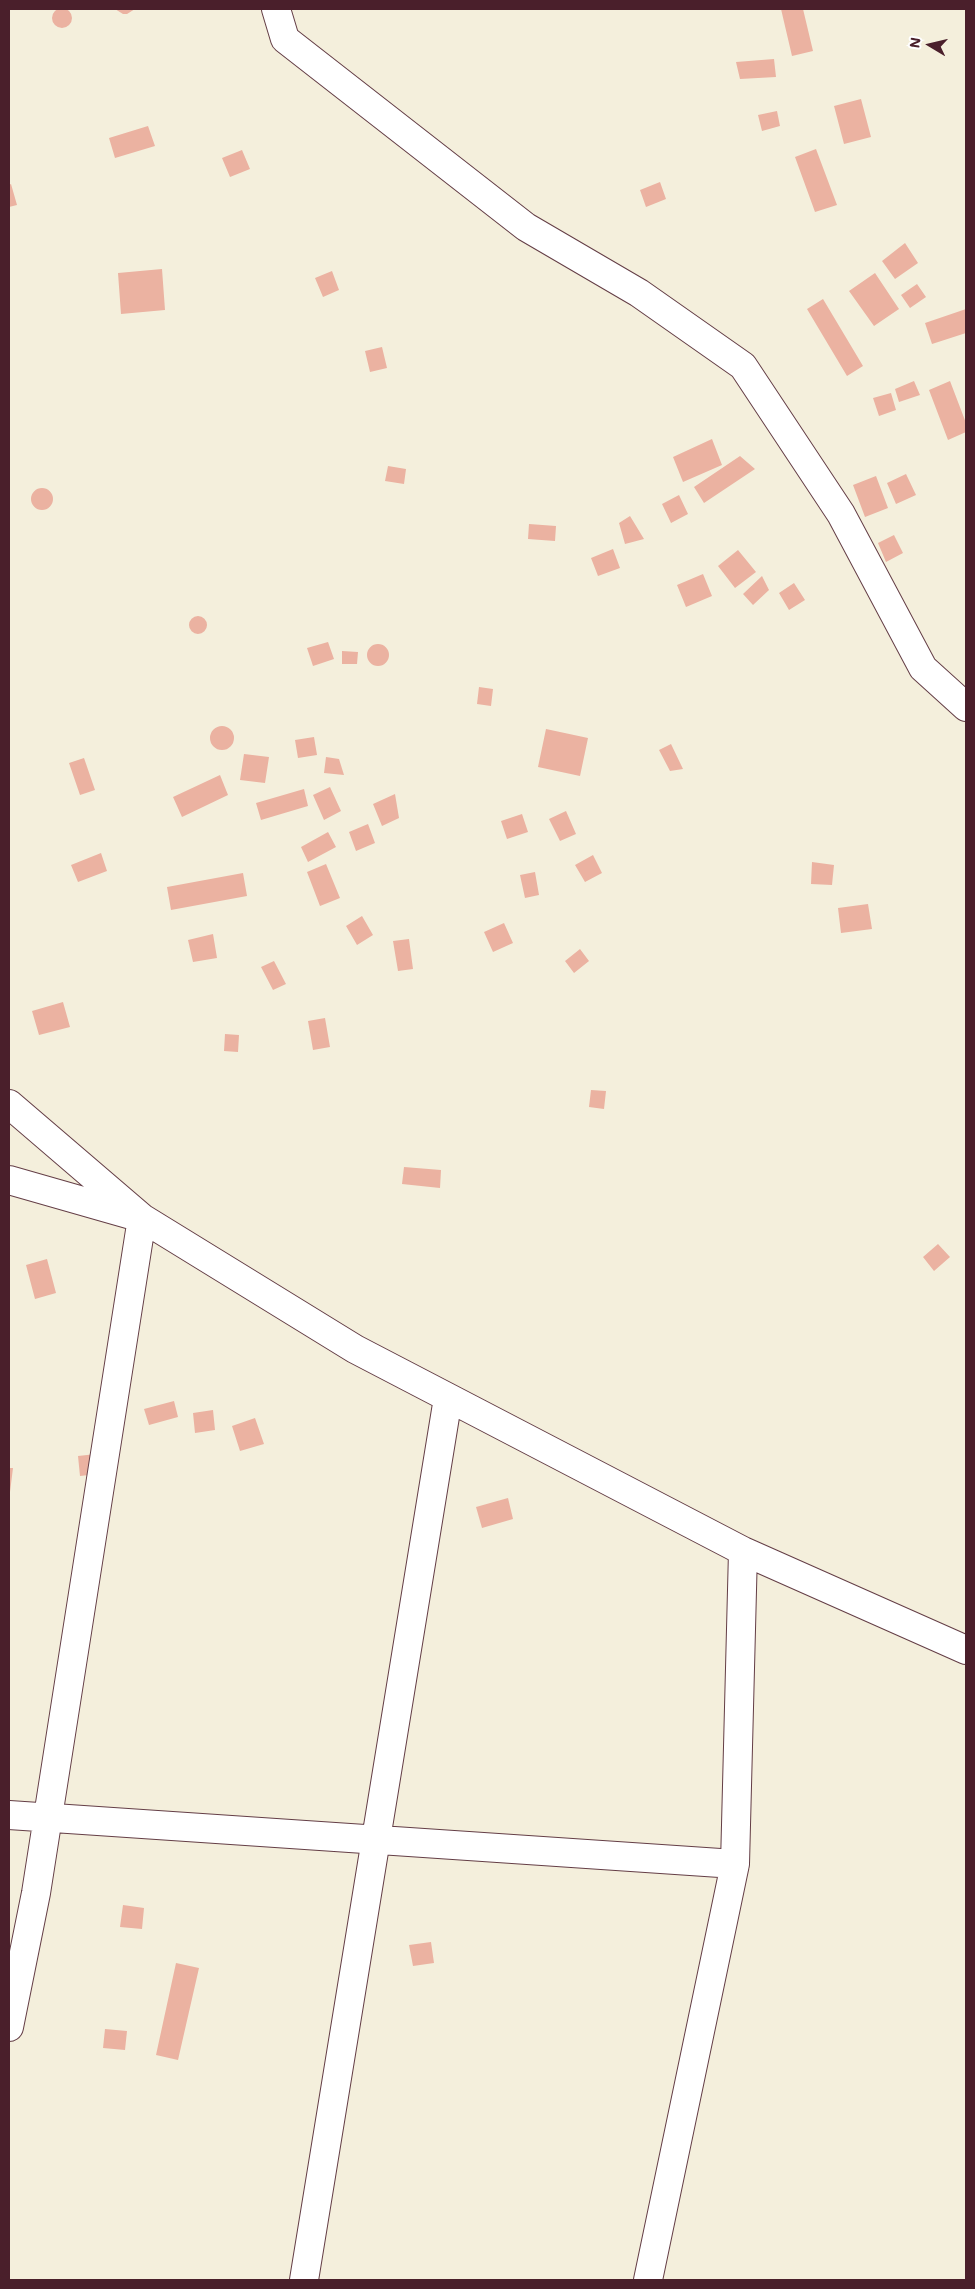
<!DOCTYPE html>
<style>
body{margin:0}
#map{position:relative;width:975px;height:2289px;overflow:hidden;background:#f4efdc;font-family:Mali,sans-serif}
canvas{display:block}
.frame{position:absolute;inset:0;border:10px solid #4a1f2b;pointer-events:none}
.north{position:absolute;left:905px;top:20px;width:50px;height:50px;-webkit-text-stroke:4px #fff;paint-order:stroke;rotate:279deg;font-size:14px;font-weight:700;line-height:20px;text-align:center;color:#4a1f2b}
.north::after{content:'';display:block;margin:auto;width:18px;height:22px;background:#4a1f2b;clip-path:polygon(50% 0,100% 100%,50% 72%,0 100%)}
</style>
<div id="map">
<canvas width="975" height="2289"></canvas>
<div class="frame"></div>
<div class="north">N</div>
</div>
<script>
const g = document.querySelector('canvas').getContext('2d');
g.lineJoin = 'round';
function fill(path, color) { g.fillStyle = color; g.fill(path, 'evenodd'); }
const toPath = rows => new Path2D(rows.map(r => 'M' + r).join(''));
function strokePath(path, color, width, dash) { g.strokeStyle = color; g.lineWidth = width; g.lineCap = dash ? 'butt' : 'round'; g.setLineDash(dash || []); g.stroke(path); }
fill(toPath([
 '52 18a10 10 0 1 1 20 0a10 10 0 1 1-20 0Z',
 [115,9,135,9,127,14,123,14],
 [781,9,803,9,813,51,792,56],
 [774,59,776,77,740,79,736,62],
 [861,99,871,137,844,144,834,106],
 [777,111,780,126,762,131,758,115],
 [148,126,155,146,115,158,109,138],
 [816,149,837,205,815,212,795,157],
 [242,150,250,169,230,177,222,158],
 [660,182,666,199,646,207,640,190],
 [11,184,17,205,9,207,9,185],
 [905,243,918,263,895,279,882,261],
 [162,269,165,310,121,314,118,273],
 [332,271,339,290,323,297,315,278],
 [875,273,899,309,874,326,849,291],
 [917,284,926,297,910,308,901,295],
 [823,299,863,366,847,376,807,309],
 [966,309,966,333,932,344,925,323],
 [382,347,387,368,370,372,365,351],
 [914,381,920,395,899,402,895,389],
 [950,381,966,423,966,432,948,440,929,390],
 [891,393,896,410,879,416,873,398],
 [712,439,722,465,683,482,673,457],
 [740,456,755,469,704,503,694,487],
 [388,466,406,469,404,484,385,481],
 [906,474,916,495,896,504,887,483],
 [876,476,888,508,865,517,853,485],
 '31 499a11 11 0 1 1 22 0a11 11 0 1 1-22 0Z',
 [679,495,688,514,671,523,662,504],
 [630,516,644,539,625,544,619,523],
 [529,524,556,526,555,541,528,539],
 [894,535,903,553,886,562,878,543],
 [613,549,620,568,598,576,591,558],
 [738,550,756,572,735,588,718,566],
 [703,574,712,596,686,607,677,585],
 [762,576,769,590,753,605,743,594],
 [794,583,805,600,789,610,779,593],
 '189 625a9 9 0 1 1 18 0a9 9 0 1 1-18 0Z',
 [328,642,334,659,313,666,307,648],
 '367 655a11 11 0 1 1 22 0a11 11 0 1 1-22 0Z',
 [342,651,358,652,357,664,342,664],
 [479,687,493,689,491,706,477,704],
 '210 738a12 12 0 1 1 24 0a12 12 0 1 1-24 0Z',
 [546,729,588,738,580,776,538,767],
 [314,737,317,755,298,758,295,740],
 [671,744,683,769,670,771,659,750],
 [244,754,269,757,265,783,240,780],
 [326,757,339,759,344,775,324,773],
 [84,758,95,790,80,795,69,763],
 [220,775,228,795,182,817,173,797],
 [330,787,341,811,324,820,313,795],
 [304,789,308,806,261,820,256,803],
 [395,794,399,818,382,826,373,804],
 [566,811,576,834,560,841,549,819],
 [522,814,528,832,507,839,501,821],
 [368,824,375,843,356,851,349,832],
 [328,832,336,847,308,862,301,847],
 [101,853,107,871,78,882,71,865],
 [593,855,602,873,585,882,575,865],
 [812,862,834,865,832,885,811,884],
 [326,864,340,898,320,906,307,872],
 [535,872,539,895,525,898,520,875],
 [243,873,247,896,171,910,167,887],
 [868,904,872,929,841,933,838,908],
 [362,916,373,935,357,945,346,926],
 [504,923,513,943,493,952,484,932],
 [213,934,217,958,193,962,188,940],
 [409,939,413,969,398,971,393,941],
 [580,949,589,961,574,973,565,961],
 [274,961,286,984,273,990,261,967],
 [63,1002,70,1027,39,1035,32,1011],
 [325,1018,330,1047,313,1050,308,1021],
 [225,1034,239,1035,238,1052,224,1051],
 [591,1090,606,1091,604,1109,589,1107],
 [404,1167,441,1170,440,1188,402,1184],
 [938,1244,950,1257,934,1271,923,1257],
 [47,1259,56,1293,35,1299,26,1265],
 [174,1401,178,1417,149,1425,144,1409],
 [213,1410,215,1430,195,1433,193,1413],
 [255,1418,264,1444,240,1451,232,1426],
 [96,1454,98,1474,80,1476,78,1456],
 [9,1468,13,1468,10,1492,9,1492],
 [508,1498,513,1519,482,1528,476,1507],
 [123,1905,144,1908,142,1929,120,1927],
 [431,1942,434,1963,413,1966,409,1945],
 [176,1963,199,1968,178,2060,156,2055],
 [105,2029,127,2031,125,2050,103,2048]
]), '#ebb2a1');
const minor = toPath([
 [276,9,285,39,526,227,639,293,743,366,841,514,923,668,966,707],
 [9,1104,142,1218,36,1893,9,2027],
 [9,1180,142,1218,355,1349,743,1551,966,1650],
 [9,1815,735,1864],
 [304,2280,448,1398],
 [648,2280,735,1864,743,1551]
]);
strokePath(minor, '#643e46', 30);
strokePath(minor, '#fff', 28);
</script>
